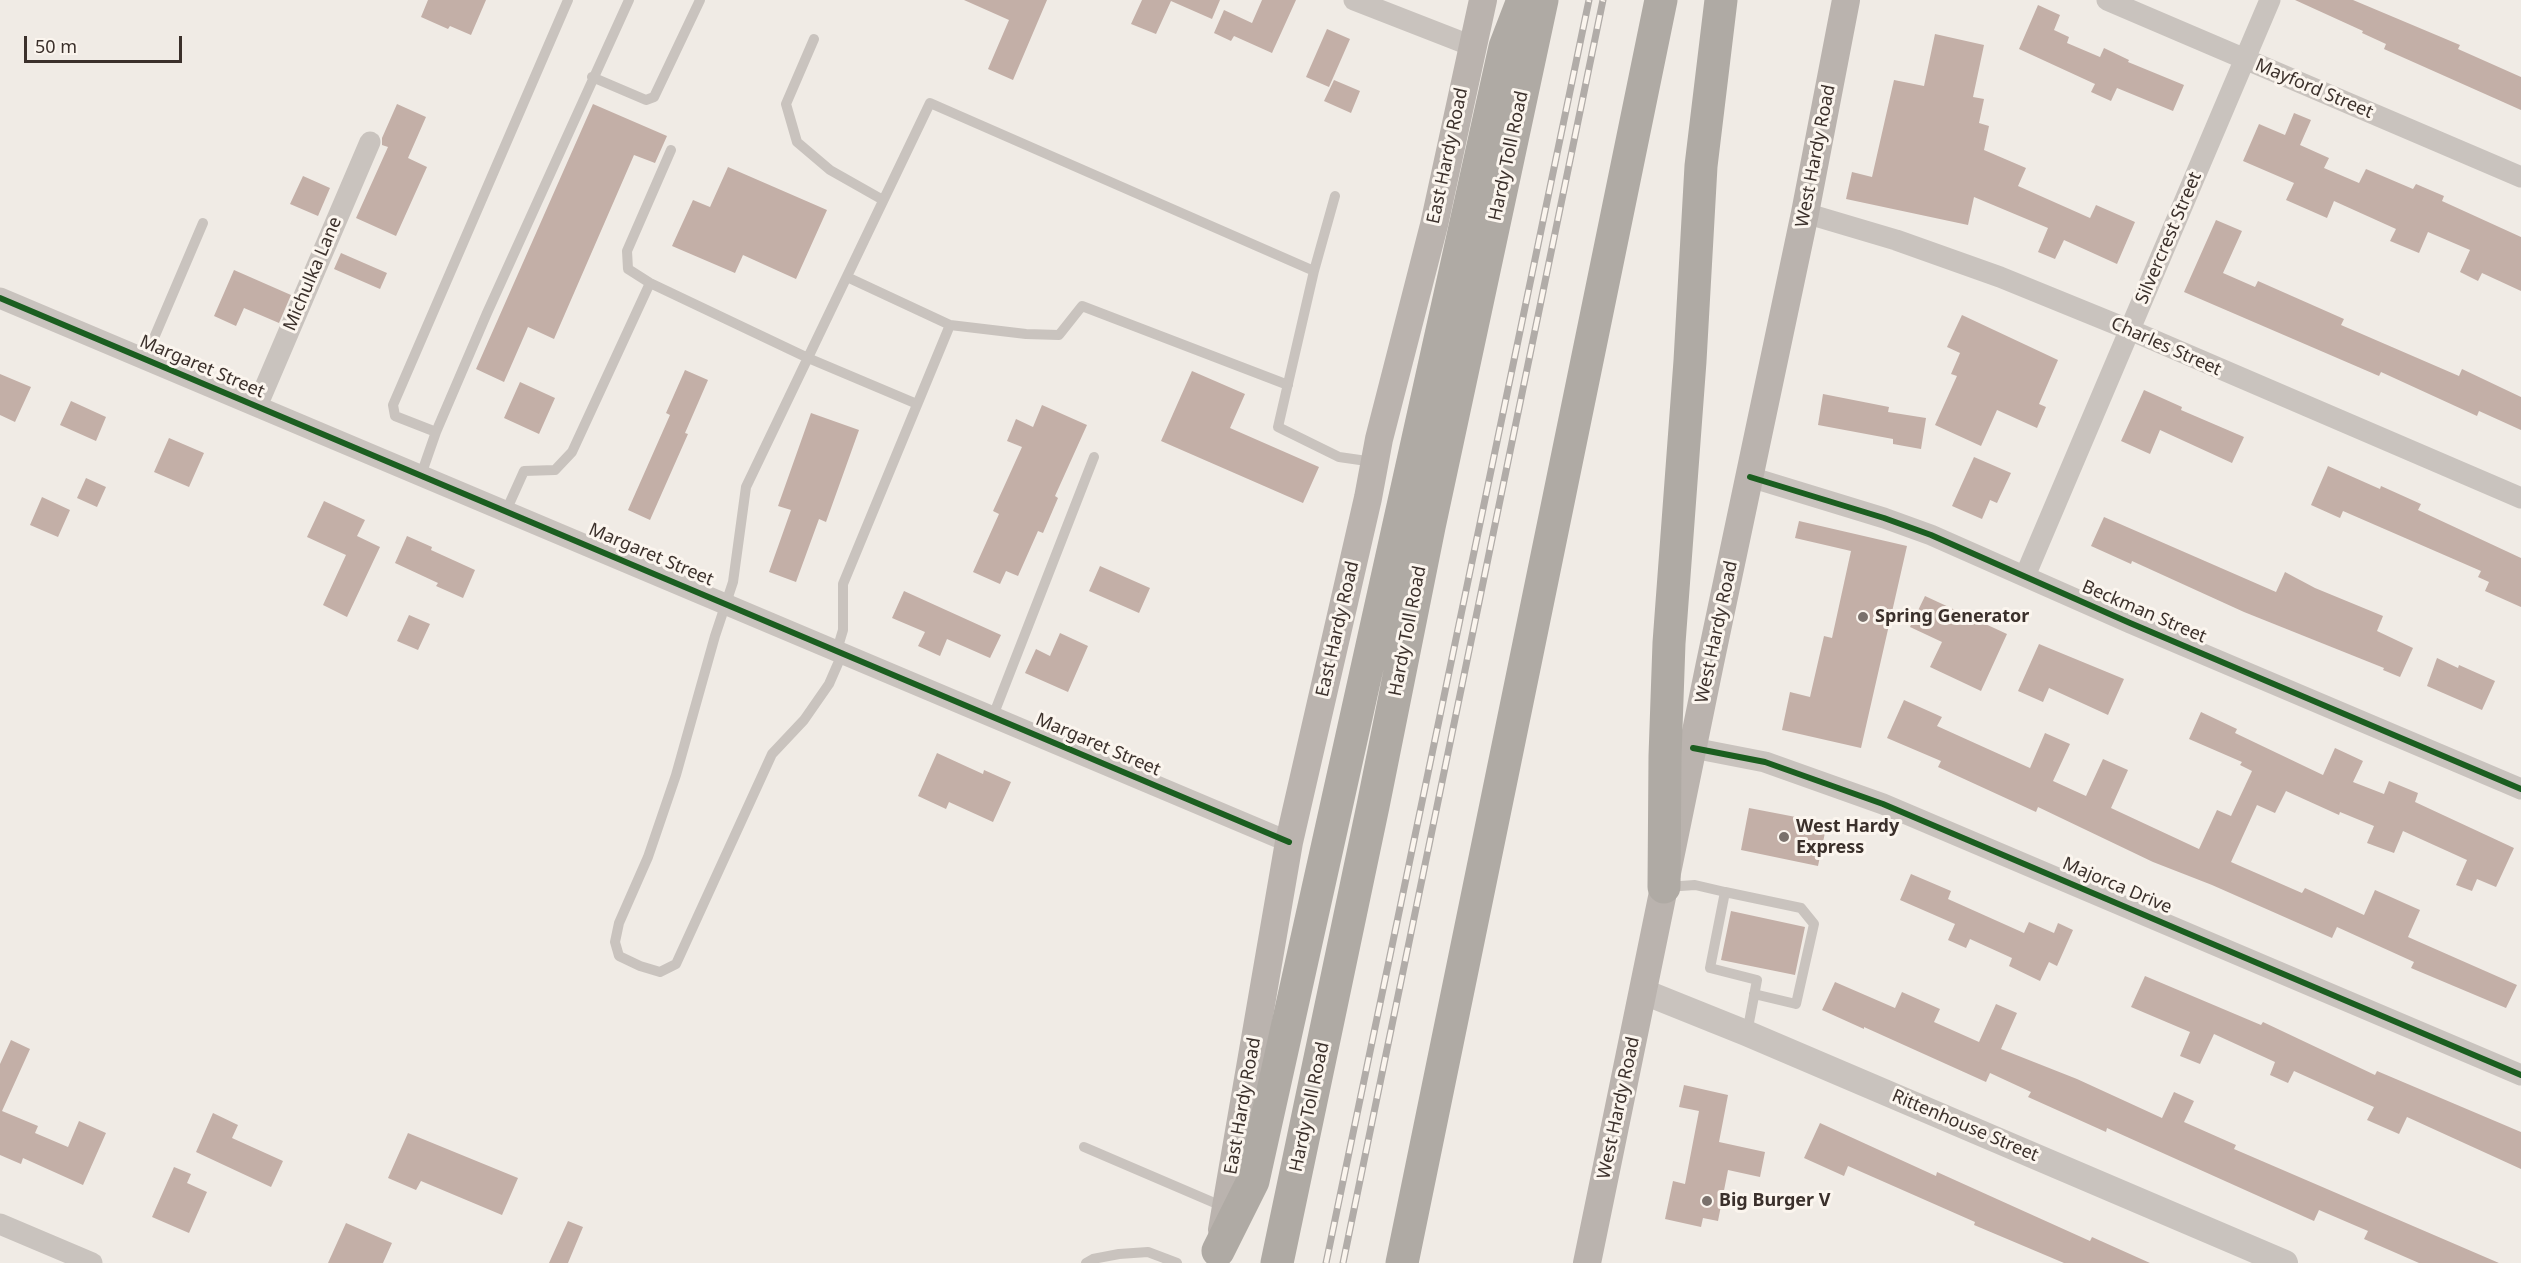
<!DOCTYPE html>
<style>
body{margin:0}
#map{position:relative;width:2521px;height:1263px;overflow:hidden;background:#f0ebe5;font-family:"Noto Sans",sans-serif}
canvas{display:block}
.scale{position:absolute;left:24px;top:36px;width:158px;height:27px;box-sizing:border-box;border:3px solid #3b302b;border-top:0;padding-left:8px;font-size:18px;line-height:21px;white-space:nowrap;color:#3b302b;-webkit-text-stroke:4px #fbf5ee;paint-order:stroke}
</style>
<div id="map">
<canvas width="2521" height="1263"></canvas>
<div class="scale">50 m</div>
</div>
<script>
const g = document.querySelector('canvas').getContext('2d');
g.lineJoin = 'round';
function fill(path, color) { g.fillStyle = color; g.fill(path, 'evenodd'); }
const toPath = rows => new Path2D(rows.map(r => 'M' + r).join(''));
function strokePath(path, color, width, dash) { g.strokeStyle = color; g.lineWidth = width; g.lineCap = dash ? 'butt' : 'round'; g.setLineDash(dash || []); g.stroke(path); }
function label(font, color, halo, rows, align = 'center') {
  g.font = font + ' "Noto Sans",sans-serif'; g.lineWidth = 6; g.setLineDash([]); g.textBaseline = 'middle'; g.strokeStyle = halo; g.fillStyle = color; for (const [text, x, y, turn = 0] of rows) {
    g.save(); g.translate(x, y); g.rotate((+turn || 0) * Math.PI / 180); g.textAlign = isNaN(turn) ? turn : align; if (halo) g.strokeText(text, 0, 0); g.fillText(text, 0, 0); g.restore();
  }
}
fill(toPath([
 [428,0,486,0,471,35,450,26,448,29,421,17],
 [964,0,1047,0,1013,80,988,69,1009,20],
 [1142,0,1220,0,1212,19,1171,1,1156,34,1131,24],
 [1262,0,1296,0,1272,53,1234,36,1231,41,1214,33,1224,10,1252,23],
 [2295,0,2353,0,2460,45,2458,49,2521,77,2521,110,2384,49,2386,44,2362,33,2363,31],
 [2038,5,2060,15,2054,30,2069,37,2067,43,2100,57,2104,48,2129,60,2128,62,2184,85,2173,111,2117,88,2111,101,2091,92,2095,84,2019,49],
 [1327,29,1350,39,1329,87,1306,77],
 [1935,34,1984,45,1973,97,1984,99,1979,123,1989,126,1984,150,2026,168,2018,186,2090,218,2096,205,2135,222,2117,264,2064,240,2055,259,2038,252,2048,228,1974,197,1968,225,1846,199,1852,172,1872,177,1894,80,1924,86],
 [1334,80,1360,91,1351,113,1324,101],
 [397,104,426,117,408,158,427,167,396,236,356,218,388,147,382,145,382,138],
 [593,104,667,136,655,163,634,155,554,339,528,327,504,382,476,369],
 [2294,113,2311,120,2300,145,2329,158,2324,168,2359,183,2366,169,2413,189,2416,184,2444,196,2442,201,2521,237,2521,291,2482,273,2478,281,2460,272,2470,250,2428,232,2419,253,2390,241,2396,229,2334,201,2327,218,2286,200,2294,183,2243,161,2259,124,2285,135],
 [728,167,827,210,796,279,743,255,735,273,672,246,693,200,710,207],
 [303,176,330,188,318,216,290,204],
 [2216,220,2242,231,2223,273,2255,287,2258,281,2344,319,2341,325,2459,376,2462,369,2521,397,2521,430,2479,411,2477,416,2381,372,2379,376,2184,292],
 [341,253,387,273,380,289,334,269],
 [234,270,291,295,279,323,244,308,236,326,214,316],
 [1962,315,2058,360,2039,404,2046,407,2037,428,1997,410,1981,446,1935,425,1957,376,1951,374,1960,353,1947,347],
 [685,370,708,380,685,433,688,434,650,520,628,510,670,415,666,413],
 [1192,371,1245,394,1230,428,1319,467,1303,503,1161,441],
 [0,374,31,387,15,422,0,415],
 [520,382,555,398,539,434,504,418],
 [2144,390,2182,407,2181,410,2244,437,2232,463,2160,430,2150,454,2121,441],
 [1823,394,1889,407,1888,412,1926,418,1921,449,1893,444,1893,439,1818,425],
 [71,401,106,417,96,441,60,425],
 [1042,405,1087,425,1055,496,1058,498,1043,533,1038,531,1018,576,1006,571,1000,584,973,572,999,514,993,511,1022,447,1007,441,1016,419,1033,427],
 [811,413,859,430,826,522,819,519,796,582,769,572,791,510,778,506],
 [169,438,204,453,189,487,154,472],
 [1974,457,2011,473,1997,503,1990,500,1982,519,1952,506],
 [2328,466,2380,489,2381,486,2421,504,2418,510,2521,558,2521,607,2485,591,2489,582,2478,577,2481,571,2343,511,2340,518,2311,505],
 [86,478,106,487,97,507,77,498],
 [42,497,70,510,58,537,30,525],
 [324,501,365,520,357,536,380,547,347,617,323,605,346,555,307,537],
 [2104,517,2276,592,2285,572,2315,588,2383,616,2377,631,2413,648,2400,677,2383,670,2384,668,2244,612,2132,561,2131,564,2091,546],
 [1799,521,1907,546,1861,748,1782,730,1790,692,1810,697,1824,636,1832,638,1851,551,1795,538],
 [407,536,432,547,431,550,475,570,463,598,436,586,438,583,395,563],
 [1100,566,1150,588,1139,613,1089,591],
 [904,591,1001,635,990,658,947,639,940,656,918,646,925,632,892,618],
 [1925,596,2007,634,1981,691,1930,667,1942,642,1910,627],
 [409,615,430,624,418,650,397,641],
 [1060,633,1088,646,1068,692,1025,673,1036,649,1050,656],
 [2039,644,2124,679,2108,715,2049,688,2043,702,2018,691],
 [2437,658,2458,668,2459,665,2495,681,2482,710,2427,686],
 [1904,700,1942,717,1937,726,2030,768,2045,733,2070,744,2053,781,2086,796,2103,759,2128,770,2111,808,2199,849,2217,810,2231,816,2252,771,2240,765,2242,762,2189,739,2201,712,2237,729,2235,733,2323,775,2335,748,2363,761,2353,782,2384,794,2389,781,2418,793,2415,802,2514,848,2496,887,2477,879,2472,891,2456,885,2467,860,2403,831,2394,853,2367,843,2374,826,2340,812,2339,815,2286,791,2275,813,2257,805,2231,862,2302,893,2305,888,2364,915,2375,890,2420,910,2408,937,2517,985,2506,1008,2411,968,2414,962,2337,927,2332,938,2212,885,2153,862,2038,807,2036,812,1938,767,1941,761,1887,738],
 [937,753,983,774,984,770,1011,782,993,822,949,802,946,809,918,796],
 [1749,808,1827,823,1818,866,1741,850],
 [1911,874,1951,891,1948,899,2024,933,2029,922,2054,933,2058,923,2073,930,2057,966,2049,962,2040,981,2009,966,2012,958,1970,939,1966,948,1948,940,1955,924,1900,900],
 [1731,911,1805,927,1795,975,1721,960],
 [2145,976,2261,1025,2263,1022,2375,1075,2377,1071,2521,1132,2521,1169,2407,1117,2399,1134,2367,1120,2374,1107,2294,1071,2288,1083,2270,1075,2275,1062,2214,1034,2200,1064,2180,1056,2190,1032,2131,1007],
 [1835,982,1895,1008,1902,992,1940,1009,1934,1022,1979,1042,1996,1004,2017,1013,2001,1049,2077,1079,2162,1118,2174,1092,2194,1101,2184,1122,2236,1145,2234,1149,2499,1263,2419,1263,2364,1239,2368,1231,2319,1210,2314,1221,2107,1128,2106,1132,2028,1097,2031,1092,1990,1073,1986,1082,1864,1027,1864,1029,1822,1010],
 [11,1040,30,1049,2,1111,38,1126,35,1133,68,1147,79,1121,106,1133,83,1185,23,1158,21,1164,0,1155,0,1064],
 [1684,1085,1728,1095,1719,1142,1765,1152,1760,1177,1728,1170,1718,1221,1703,1218,1701,1227,1665,1219,1673,1181,1685,1184,1699,1111,1679,1107],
 [213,1113,238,1125,232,1138,283,1161,271,1187,196,1152],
 [1820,1123,1936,1176,1937,1172,2090,1241,2092,1237,2150,1263,2064,1263,1974,1225,1975,1222,1848,1166,1844,1176,1804,1158],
 [408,1133,518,1178,502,1215,421,1181,416,1190,388,1178],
 [174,1167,191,1174,187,1183,207,1192,189,1233,152,1217],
 [568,1221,583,1227,568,1263,549,1263],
 [346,1223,392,1243,383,1263,328,1263]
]), '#c3afa7');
strokePath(toPath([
 [814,39,786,104,797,142,830,170,883,200],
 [592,77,646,100,654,97,700,0],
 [671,150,627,251,628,269,650,283,808,358,917,404],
 [1335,196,1314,271,1278,427,1339,457,1374,462],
 [950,325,1026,334,1059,335,1082,306,1288,385],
 [145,359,203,223],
 [436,432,395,416,393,405,568,0],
 [421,475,436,432,487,313,629,0],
 [506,511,524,471,555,470,572,452,650,283],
 [837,650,843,630,843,584,950,325,847,277],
 [843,652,829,684,804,720,772,754,676,964,660,972,640,966,619,956,615,942,619,923,648,857,676,775,715,636,733,582,746,487,930,103,1314,271],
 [993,716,1094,457],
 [1666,887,1695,885,1725,892,1710,968,1757,980,1747,1033],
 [1725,892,1801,908,1814,924,1796,1004,1754,994],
 [1084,1147,1224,1207],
 [1086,1263,1093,1259,1119,1254,1148,1252,1177,1263]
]), '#c9c3be', 10);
strokePath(toPath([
 [1354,0,1472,46],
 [2107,0,2521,177],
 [1805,213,1896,240,2000,277,2130,330,2521,498],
 [0,298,1289,842],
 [257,406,370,142],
 [1750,477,1884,518,1931,535,2130,623,2521,789],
 [2025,576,2270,0],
 [1693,748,1765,762,1883,804,2521,1075],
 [0,1224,92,1263]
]), '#c9c3be', 21);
strokePath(toPath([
 [1644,992,1746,1033,2285,1263]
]), '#c9c3be', 26);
strokePath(toPath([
 [1222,1230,1289,842,1368,498,1379,439,1434,225,1483,0],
 [1587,1263,1710,663,1805,213,1846,0]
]), '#bab3ae', 28);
strokePath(toPath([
 [1664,887,1665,756,1669,643,1690,361,1701,166,1721,0],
 [1218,1251,1253,1181,1505,47,1523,0],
 [1277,1263,1373,806,1429,527,1542,0],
 [1402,1263,1661,0]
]), '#afaaa4', 33);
const rail = toPath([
 [1326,1263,1589,0],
 [1343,1263,1603,0]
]);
strokePath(rail, '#b1aca8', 7);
strokePath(rail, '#fbf5ee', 4.5, [14]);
strokePath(toPath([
 [0,298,1289,842],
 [1750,477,1884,518,1931,535,2130,623,2521,789],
 [1693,748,1765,762,1883,804,2521,1075]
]), '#1b5e20', 6);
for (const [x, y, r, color] of [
 [1863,617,6,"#7a716c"],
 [1784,837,6,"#7a716c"],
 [1707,1201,6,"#7a716c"]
]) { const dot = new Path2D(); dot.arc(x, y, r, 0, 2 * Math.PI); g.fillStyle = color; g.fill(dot); strokePath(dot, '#fbf5ee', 2); }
label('18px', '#3b302b', '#fbf5ee', [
 ["Mayford Street",2314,89,23],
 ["East Hardy Road",1448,156,-78],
 ["Hardy Toll Road",1509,156,-78],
 ["West Hardy Road",1816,156,-79],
 ["Silvercrest Street",2169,238,-67],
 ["Michulka Lane",313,274,-67],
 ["Charles Street",2166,347,24],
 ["Margaret Street",202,367,23],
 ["Margaret Street",651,555,23],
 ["Beckman Street",2144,612,23],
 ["East Hardy Road",1338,629,-77],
 ["Hardy Toll Road",1408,631,-79],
 ["West Hardy Road",1717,632,-78],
 ["Margaret Street",1098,745,23],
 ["Majorca Drive",2117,886,23],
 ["East Hardy Road",1243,1106,-80],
 ["Hardy Toll Road",1310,1107,-78],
 ["West Hardy Road",1619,1108,-78],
 ["Rittenhouse Street",1965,1126,23]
]);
label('bold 18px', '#3b302b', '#fbf5ee', [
 ["Spring Generator",1875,617],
 ["West Hardy",1796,827],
 ["Express",1796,848],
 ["Big Burger V",1719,1201]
], 'left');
</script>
